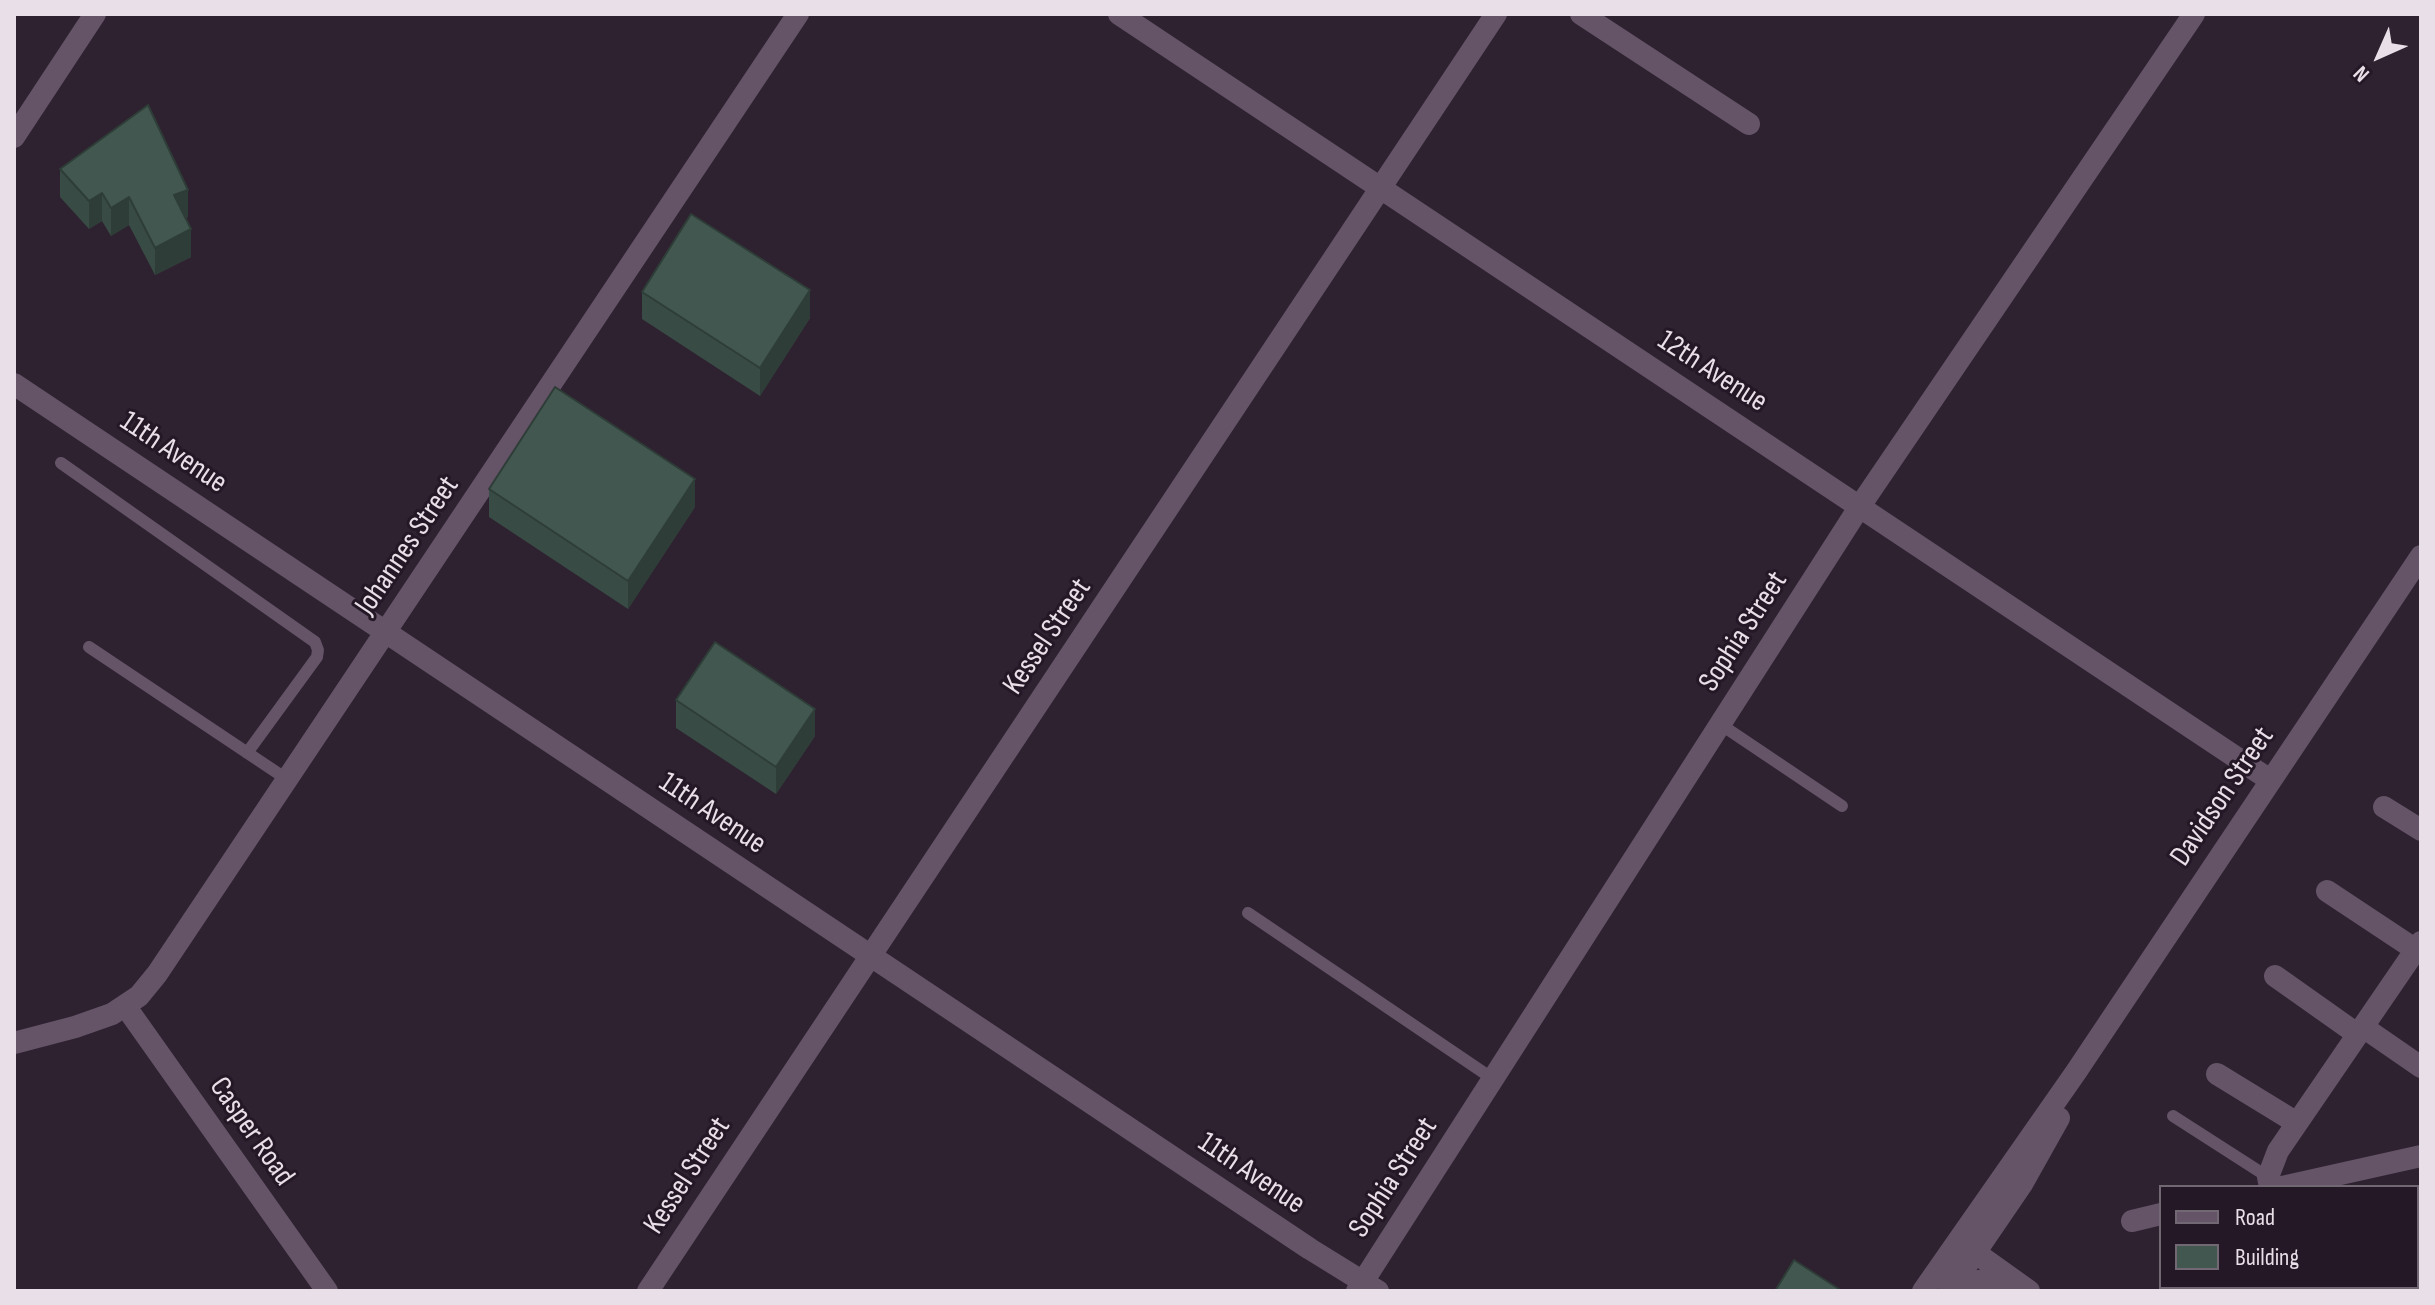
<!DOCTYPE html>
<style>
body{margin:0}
#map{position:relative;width:2435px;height:1305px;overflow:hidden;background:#2e2230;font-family:"Sofia Sans Condensed",sans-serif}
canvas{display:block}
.frame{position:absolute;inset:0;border:16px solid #e8dfe8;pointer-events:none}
.legend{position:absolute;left:2159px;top:1185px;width:260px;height:104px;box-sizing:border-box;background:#241826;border:2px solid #726874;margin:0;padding:10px 14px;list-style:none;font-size:24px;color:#e8dfe8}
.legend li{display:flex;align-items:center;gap:16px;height:40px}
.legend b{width:40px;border:2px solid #726874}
.north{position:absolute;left:2339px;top:16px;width:80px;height:80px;-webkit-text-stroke:6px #241826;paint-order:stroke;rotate:225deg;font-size:22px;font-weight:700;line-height:32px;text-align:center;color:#e8dfe8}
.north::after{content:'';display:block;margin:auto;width:28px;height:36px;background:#e8dfe8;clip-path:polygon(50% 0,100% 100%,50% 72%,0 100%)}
</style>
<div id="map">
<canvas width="2435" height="1305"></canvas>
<div class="frame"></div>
<ul class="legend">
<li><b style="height:10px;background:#655367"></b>Road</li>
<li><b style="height:22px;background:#41574f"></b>Building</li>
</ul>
<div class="north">N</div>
</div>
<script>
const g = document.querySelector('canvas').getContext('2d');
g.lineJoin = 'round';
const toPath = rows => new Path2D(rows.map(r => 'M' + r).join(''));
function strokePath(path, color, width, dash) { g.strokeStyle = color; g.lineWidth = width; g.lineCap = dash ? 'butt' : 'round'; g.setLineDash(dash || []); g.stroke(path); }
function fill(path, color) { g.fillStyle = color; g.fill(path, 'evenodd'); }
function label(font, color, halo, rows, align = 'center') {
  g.font = font + ' "Sofia Sans Condensed",sans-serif'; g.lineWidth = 6; g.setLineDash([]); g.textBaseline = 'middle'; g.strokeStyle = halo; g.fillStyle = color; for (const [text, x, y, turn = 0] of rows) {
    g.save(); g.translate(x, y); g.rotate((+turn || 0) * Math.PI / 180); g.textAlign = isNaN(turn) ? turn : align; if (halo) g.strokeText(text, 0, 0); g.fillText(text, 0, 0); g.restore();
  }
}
strokePath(toPath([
 [61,463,315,642,318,650,317,657,247,753],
 [89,647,288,780],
 [1720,724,1842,806],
 [1248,913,1493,1079],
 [2173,1116,2268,1177]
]), '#655367', 12);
strokePath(toPath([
 [1119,14,2270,780],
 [1581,14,1749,124],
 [14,137,95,14],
 [14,384,1310,1249,1378,1291],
 [2384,807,2421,830],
 [2327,891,2416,950],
 [2275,976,2357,1034],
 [126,1007,327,1291],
 [2363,1027,2421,1067],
 [14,1043,75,1027,112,1014,139,996,157,974,798,14],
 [2217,1074,2297,1123],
 [2270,1187,2268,1177,2278,1151,2421,942],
 [2282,1187,2421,1156],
 [2132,1221,2161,1214],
 [1966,1246,2029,1291],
 [2387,1287,2393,1291],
 [1951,1289,1967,1283,1984,1280,2012,1291],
 [648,1291,1496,14],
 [1357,1291,1860,506,2194,14],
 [1923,1291,2076,1072,2421,556],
 [1949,1291,2022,1184,2059,1118],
 [2285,1291,2288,1287],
 [2330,1291,2333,1287]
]), '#655367', 22);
fill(toPath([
 [60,169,188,217,186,218,191,257,155,275,129,225,111,236,102,221,89,229,60,197],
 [642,292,810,318,760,396,642,319],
 [489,489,695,507,628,609,489,517],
 [676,700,815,736,776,794,676,728]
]), '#384b44');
fill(toPath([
 [188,190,188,217,174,222,174,195],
 [102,193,102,221,89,229,89,201],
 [129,197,129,225,111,236,111,208],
 [191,229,191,257,155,275,155,248],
 [810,290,810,318,760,396,760,368],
 [695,479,695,507,628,609,628,581],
 [815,709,815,736,776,794,776,767]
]), '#2e3d37');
const building = toPath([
 [148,105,188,190,174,195,191,229,155,248,129,197,111,208,102,193,89,201,60,169,148,105],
 [691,214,810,290,760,368,642,292,691,214],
 [555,387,695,479,628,581,489,489,555,387],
 [715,642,815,709,776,767,676,700,715,642],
 [1794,1260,1842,1291,1775,1291,1794,1260]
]);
fill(building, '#41574f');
strokePath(building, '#2e3d37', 2);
label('30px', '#e8dfe8', '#241826', [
 ["12th Avenue",1712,372,33],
 ["11th Avenue",173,453,34],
 ["Johannes Street",408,546,-56],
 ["Sophia Street",1744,632,-57],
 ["Kessel Street",1048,637,-56],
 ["Davidson Street",2223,797,-56],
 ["11th Avenue",712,814,34],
 ["Casper Road",251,1132,55],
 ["11th Avenue",1251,1174,34],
 ["Kessel Street",688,1176,-57],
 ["Sophia Street",1394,1178,-57]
]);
</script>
